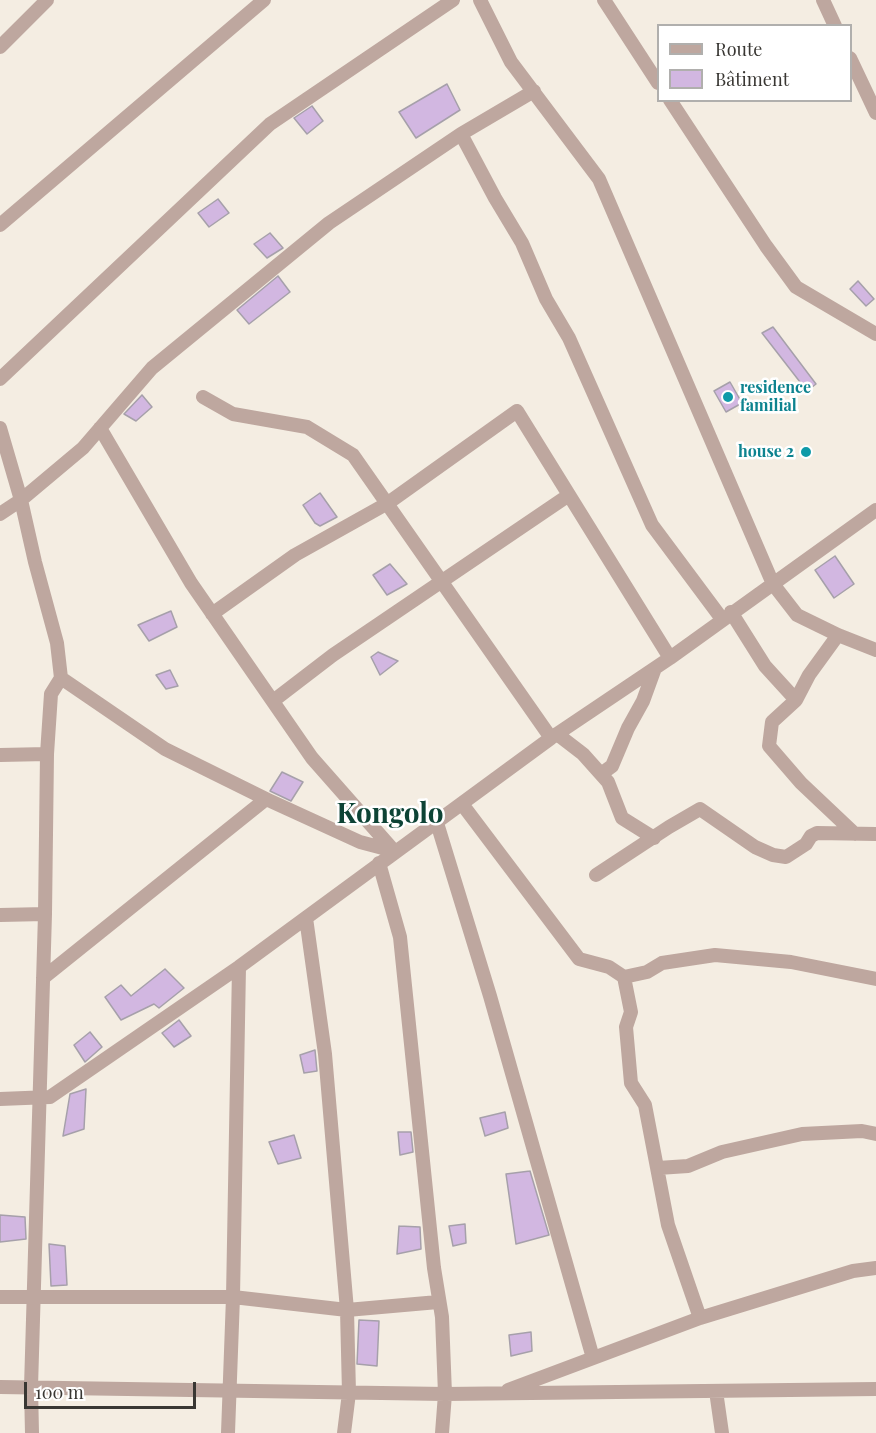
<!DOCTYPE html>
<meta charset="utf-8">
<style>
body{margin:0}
#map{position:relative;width:876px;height:1433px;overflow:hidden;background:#f4ede2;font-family:"Playfair Display",serif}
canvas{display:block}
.legend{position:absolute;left:657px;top:24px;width:195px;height:78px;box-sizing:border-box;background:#fff;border:2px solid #b0afad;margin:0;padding:8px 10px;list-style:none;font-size:18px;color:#393733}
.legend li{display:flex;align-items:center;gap:12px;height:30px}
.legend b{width:30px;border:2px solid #b0afad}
.scale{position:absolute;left:24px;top:1382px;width:172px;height:27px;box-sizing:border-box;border:3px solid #393733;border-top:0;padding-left:8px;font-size:18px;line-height:21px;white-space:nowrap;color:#393733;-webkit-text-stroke:4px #fff;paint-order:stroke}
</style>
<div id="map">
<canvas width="876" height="1433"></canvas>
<ul class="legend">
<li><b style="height:8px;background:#bea79f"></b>Route</li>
<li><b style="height:16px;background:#d2b7e1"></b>Bâtiment</li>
</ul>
<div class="scale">100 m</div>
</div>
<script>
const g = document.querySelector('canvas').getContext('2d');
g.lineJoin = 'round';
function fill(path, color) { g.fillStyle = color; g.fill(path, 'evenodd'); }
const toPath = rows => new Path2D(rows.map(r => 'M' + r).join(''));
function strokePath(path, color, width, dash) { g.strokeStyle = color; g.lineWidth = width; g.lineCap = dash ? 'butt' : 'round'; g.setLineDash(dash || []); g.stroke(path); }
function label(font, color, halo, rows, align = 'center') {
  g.font = font + ' "Playfair Display",serif'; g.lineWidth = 5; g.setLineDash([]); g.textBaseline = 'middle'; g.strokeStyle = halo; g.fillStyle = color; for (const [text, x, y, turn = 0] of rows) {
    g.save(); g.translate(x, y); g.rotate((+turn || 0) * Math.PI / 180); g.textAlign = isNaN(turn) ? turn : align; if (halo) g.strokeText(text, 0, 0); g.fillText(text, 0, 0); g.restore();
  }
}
const building = toPath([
 [447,84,460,110,416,138,399,112,447,84],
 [312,106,323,121,307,134,294,118,312,106],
 [218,199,229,213,209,227,198,213,218,199],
 [270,233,283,248,267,258,254,244,270,233],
 [278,276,290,292,249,324,237,310,278,276],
 [858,281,874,299,866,306,850,289,858,281],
 [773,327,816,384,807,391,762,333,773,327],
 [730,382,742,403,726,412,714,391,730,382],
 [142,395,152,407,136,421,124,414,142,395],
 [320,493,337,517,320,526,315,523,303,505,320,493],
 [835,556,854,584,834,598,815,570,835,556],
 [390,564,407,584,387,595,373,575,390,564],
 [171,611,177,627,149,641,138,625,171,611],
 [378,652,398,661,380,675,371,657,378,652],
 [170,670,178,686,166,689,156,675,170,670],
 [282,772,303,782,291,801,270,791,282,772],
 [165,969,184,988,159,1008,154,1004,121,1020,105,997,121,985,131,996,165,969],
 [179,1020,191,1036,174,1047,162,1033,179,1020],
 [90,1032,102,1047,85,1062,74,1045,90,1032],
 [315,1050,317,1071,304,1073,300,1055,315,1050],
 [86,1089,84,1129,63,1136,70,1094,86,1089],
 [505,1112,508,1128,485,1136,480,1118,505,1112],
 [398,1132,411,1132,413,1152,400,1155,398,1132],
 [294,1135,301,1158,278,1164,269,1142,294,1135],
 [530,1171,549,1235,516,1244,506,1174,530,1171],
 [0,1215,25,1217,26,1239,0,1242,0,1215],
 [465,1224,466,1243,453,1246,449,1226,465,1224],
 [399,1226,420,1227,421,1249,397,1254,399,1226],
 [49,1244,65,1246,67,1285,51,1286,49,1244],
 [359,1320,379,1321,377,1366,357,1364,359,1320],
 [531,1332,532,1351,511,1356,509,1335,531,1332]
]);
fill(building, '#d2b7e1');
strokePath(building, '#a6a0aa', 1.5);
strokePath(toPath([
 [480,0,511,62,599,179,773,584,797,615,838,635,876,650],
 [604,0,658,83],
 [823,0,835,26],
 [0,47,47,0],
 [850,58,876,113],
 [534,91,461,134,495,198,522,243,546,299,569,338,652,525,722,619],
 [670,100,766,246,796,287,876,334],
 [0,225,264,0],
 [0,379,270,124,453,0],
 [203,397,233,414,307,427,353,455,551,738],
 [0,428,21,500,35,562,57,643,61,678,51,694,47,754,45,914,31,1387,32,1433],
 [100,428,191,583,312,758,394,851],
 [0,514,21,500,83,448,152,368,329,223,461,134],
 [731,612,765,666,796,700,772,722,769,746,801,783,855,834],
 [212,614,295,555,388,503,517,411,670,658],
 [61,678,165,749,266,799,360,842,394,851],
 [796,700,809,675,838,635],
 [273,701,333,655,569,495],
 [557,734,583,754,608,782,622,818,654,838],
 [0,755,47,754],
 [601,774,612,766,628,728,643,701,655,668],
 [462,804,579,959,609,967,624,977,631,1012,626,1027,631,1083,645,1105,668,1225,700,1318],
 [437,823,490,996,593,1358],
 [379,863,400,937,434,1268,442,1317,445,1394,442,1433],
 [596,875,669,827,700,809,755,847,773,855,786,857,806,844,811,836,817,833,876,834],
 [0,915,45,914],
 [306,918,325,1054,347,1310,349,1393,344,1433],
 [624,977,647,972,662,963,715,955,791,962,876,979],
 [43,978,266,799],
 [0,1099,50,1097,239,967,551,738,670,658,876,510],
 [658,1168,688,1166,722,1152,802,1134,862,1131,876,1134],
 [0,1297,233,1297,347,1310,438,1302],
 [0,1387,445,1394,876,1389],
 [508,1390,700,1318,853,1271,876,1268],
 [716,1391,722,1433],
 [228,1433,233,1297,239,967]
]), '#bea79f', 14);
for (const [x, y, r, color] of [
 [728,397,6,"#0f9aa8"],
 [806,452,6,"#0f9aa8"]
]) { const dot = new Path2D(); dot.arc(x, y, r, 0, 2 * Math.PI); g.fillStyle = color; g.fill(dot); strokePath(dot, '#fff', 2); }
label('bold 16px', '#0d838f', '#fff', [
 ["residence",740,388],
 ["familial",740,406],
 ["house 2",794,452,"right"]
], 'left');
label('bold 28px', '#0d4335', '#fff', [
 ["Kongolo",390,814]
]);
</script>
